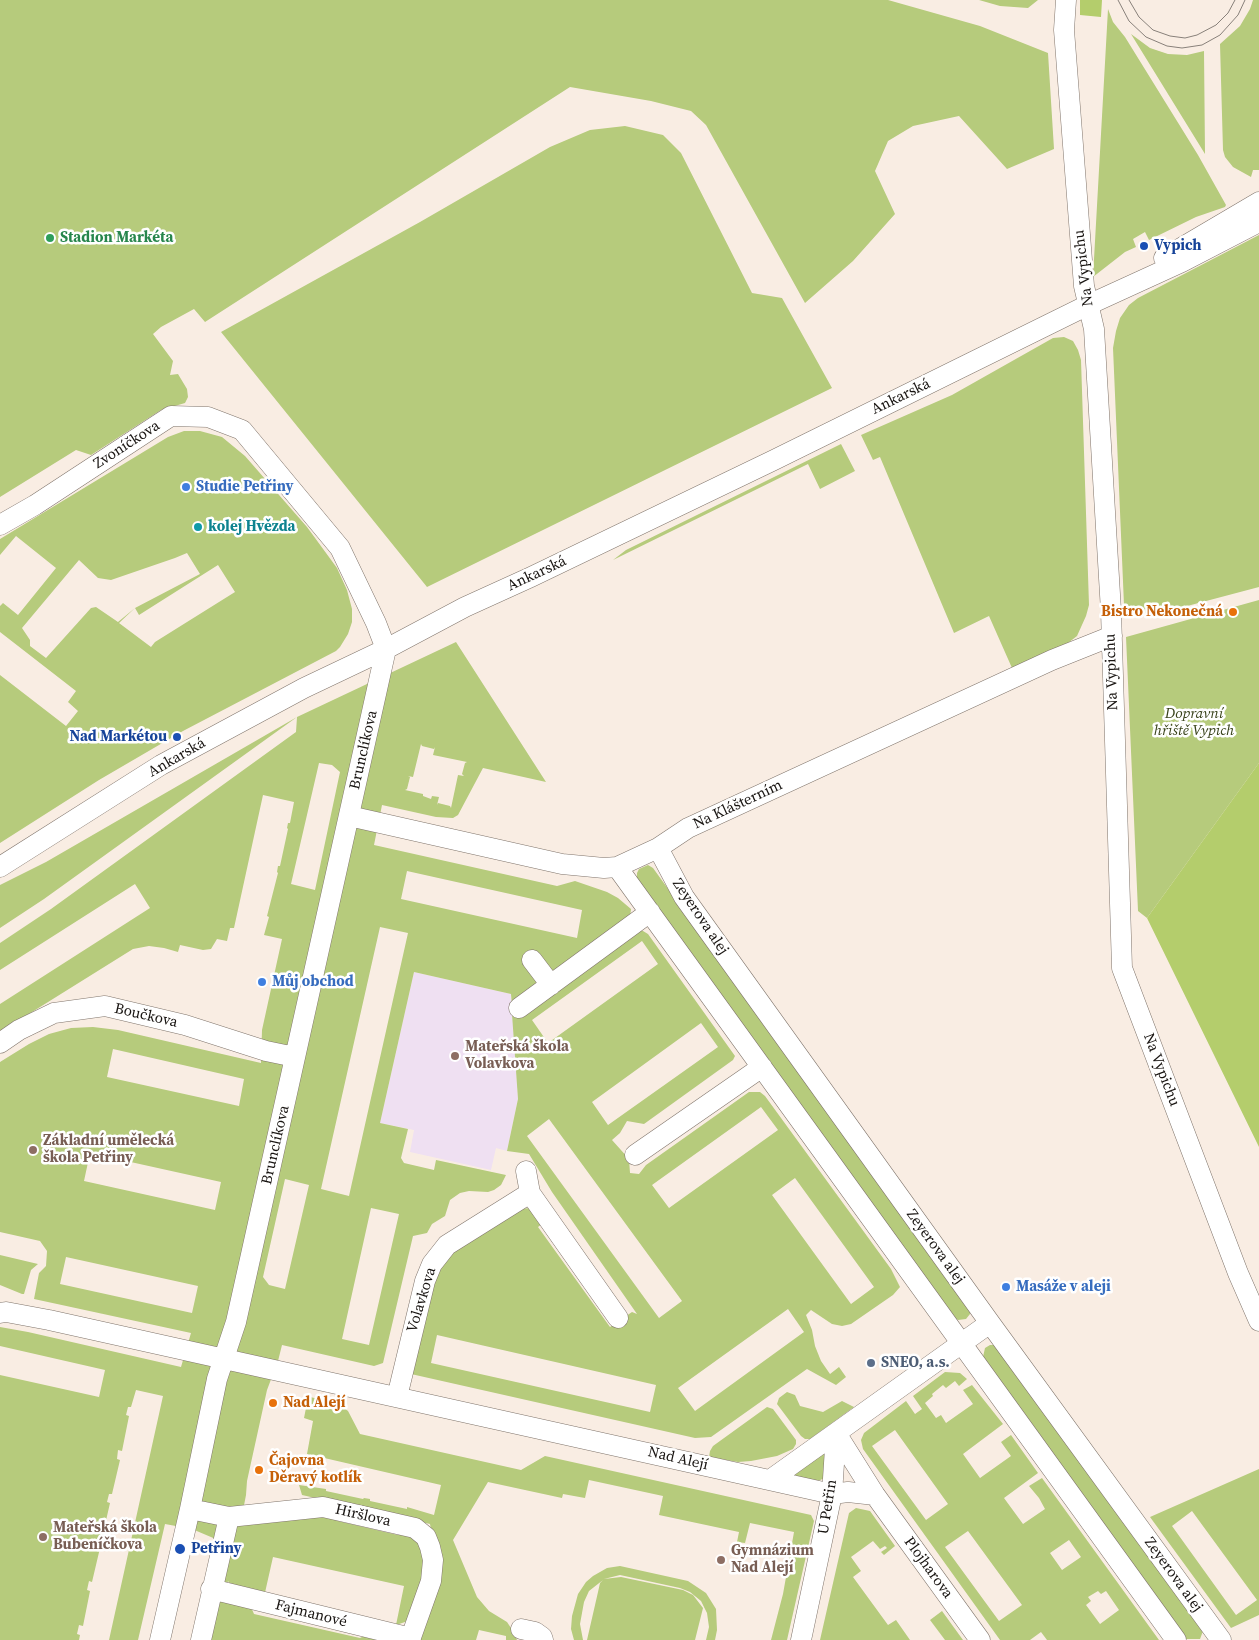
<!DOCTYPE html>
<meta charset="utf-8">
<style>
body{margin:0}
canvas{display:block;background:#f9ede3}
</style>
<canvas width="1259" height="1640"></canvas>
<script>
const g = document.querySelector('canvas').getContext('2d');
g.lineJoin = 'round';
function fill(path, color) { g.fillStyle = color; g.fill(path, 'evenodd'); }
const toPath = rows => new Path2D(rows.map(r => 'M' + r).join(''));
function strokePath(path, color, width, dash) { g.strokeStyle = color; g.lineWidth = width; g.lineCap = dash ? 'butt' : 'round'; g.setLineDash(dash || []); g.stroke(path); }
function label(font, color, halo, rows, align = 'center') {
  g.font = font + ' "Source Serif 4",serif'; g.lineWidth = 5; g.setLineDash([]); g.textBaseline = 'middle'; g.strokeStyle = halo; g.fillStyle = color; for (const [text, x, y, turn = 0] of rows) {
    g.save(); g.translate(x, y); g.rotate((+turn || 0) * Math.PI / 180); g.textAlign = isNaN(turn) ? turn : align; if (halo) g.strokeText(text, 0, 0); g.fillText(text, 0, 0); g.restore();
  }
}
fill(toPath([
 [414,972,511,994,518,1099,507,1151,496,1148,491,1170,410,1152,414,1130,380,1123]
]), '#efe0f2');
fill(toPath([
 [0,0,888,0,980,26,1048,53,1054,149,1007,169,959,116,913,126,888,141,875,171,895,214,853,261,805,303,706,125,691,111,651,101,570,87,205,322,194,309,161,327,153,334,173,361,170,375,178,374,187,389,188,397,185,403,161,410,91,455,76,450,0,497],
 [979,0,1038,0,1028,8,1000,6],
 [1253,0,1259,0,1259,170,1253,170,1251,177,1233,167,1225,157,1223,150,1220,44,1240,26,1250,9],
 [1108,9,1113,22,1125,37,1198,155,1226,205,1225,207,1196,217,1149,240,1145,232,1133,239,1136,247,1125,252,1093,277],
 [1131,34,1150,48,1168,54,1187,55,1204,51,1205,154],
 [625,126,663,135,681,153,752,293,782,298,832,388,427,587,221,332,420,222,550,147,590,130],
 [1259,235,1259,587,1157,614,1149,615,1131,611,1124,605,1113,348,1116,331,1120,318,1129,305,1138,298],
 [1064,337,1073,341,1078,350,1081,360,1089,605,1086,616,1077,636,1068,643,1012,668,989,616,954,633,880,457,873,460,861,435,952,395,1053,338],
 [184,431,200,431,222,437,245,456,307,527,337,568,347,590,352,609,352,622,348,634,340,647,336,651,183,731,99,780,0,843,0,675,66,726,78,711,68,702,76,691,0,632,0,606,3,603,18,615,56,568,16,536,0,555,0,539,168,437],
 [187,553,200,574,135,608,118,622,96,607,91,608,46,658,30,646,30,640,22,628,79,560,98,578,111,580,175,558],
 [218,565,235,592,155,642,151,647,119,623,135,608,139,615],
 [841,444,855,471,820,489,808,464,613,560,626,550],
 [1259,600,1259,763,1147,918,1138,911,1126,637],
 [456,642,546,782,483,768,458,815,453,818,436,817,382,805,374,845,557,886,575,881,607,892,618,898,631,909,630,918,539,983,512,1006,511,994,414,972,380,1123,408,1129,401,1158,404,1163,434,1170,436,1160,506,1175,501,1185,494,1190,488,1192,469,1191,460,1193,450,1200,445,1216,432,1224,427,1233,413,1236,383,1363,374,1366,282,1345,278,1361,267,1390,247,1481,246,1495,240,1526,252,1522,323,1514,333,1517,338,1521,398,1535,410,1532,428,1557,413,1616,405,1622,396,1625,404,1586,273,1557,264,1597,231,1585,228,1581,223,1600,251,1607,254,1614,360,1638,368,1634,387,1640,196,1640,218,1540,192,1529,165,1524,138,1640,109,1640,163,1396,136,1390,131,1407,128,1407,126,1415,129,1416,122,1451,118,1450,117,1459,120,1460,112,1494,109,1494,107,1502,110,1503,102,1538,99,1538,97,1547,100,1548,92,1582,89,1581,87,1590,90,1591,83,1626,79,1625,77,1634,80,1635,79,1640,0,1640,0,1375,99,1397,105,1370,0,1346,0,1327,28,1332,181,1367,191,1333,34,1299,39,1273,46,1266,47,1251,40,1241,0,1232,0,1062,29,1044,49,1034,71,1028,93,1027,118,1030,261,1063,262,1030,282,939,264,935,269,917,267,916,278,873,277,872,278,866,280,866,288,829,287,828,288,823,290,823,294,802,263,795,234,928,230,928,227,941,217,939,211,949,203,950,180,945,178,952,164,948,149,946,133,949,0,1032,0,1004,150,908,135,884,0,970,0,943,51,909,296,732,297,717,44,899,0,928,0,885,46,862,297,717],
 [421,744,422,746,434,749,435,747,433,755,467,762,465,763,462,774,464,776,458,775,451,808,450,806,438,803,437,805,439,797,432,796,431,799,423,796,423,794,405,790,407,789,410,777,408,776,413,777],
 [319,763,332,765,340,772,315,890,291,884],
 [407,871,582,910,577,938,401,899],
 [380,927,408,933,349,1196,321,1189],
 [113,1049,244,1079,239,1106,107,1077],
 [90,1153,221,1182,215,1210,84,1181],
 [285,1179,309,1185,285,1289,269,1285,263,1277],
 [371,1208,399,1214,369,1345,342,1339],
 [66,1257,198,1286,192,1313,60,1284],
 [648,865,653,868,970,1307,970,1314,966,1319,958,1320,955,1318,637,880,637,873,639,869],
 [639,931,643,931,648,934,735,1056,733,1060,644,1124,627,1121,620,1133,612,1140,629,1159,630,1173,639,1174,646,1165,749,1092,760,1092,765,1096,891,1269,900,1287,893,1295,851,1324,842,1326,832,1324,811,1310,806,1315,812,1330,815,1346,821,1361,830,1374,839,1367,846,1377,836,1385,807,1369,711,1437,695,1438,411,1374,431,1282,445,1258,518,1209,531,1208,542,1224,538,1227,610,1327,632,1312,637,1314,552,1192,529,1154,507,1151,518,1099,512,1014],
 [642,941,658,964,548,1043,532,1020],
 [701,1023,718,1047,608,1125,592,1102],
 [761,1107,778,1130,669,1208,652,1185],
 [549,1119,682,1301,659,1318,527,1136],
 [795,1178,874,1287,851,1304,772,1195],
 [788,1309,804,1332,695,1411,678,1388],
 [437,1335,656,1385,650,1412,431,1363],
 [0,1255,38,1264,31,1270,24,1294,22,1294,0,1285],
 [990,1345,996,1345,1203,1631,1200,1639,1186,1639,983,1357,985,1348],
 [945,1372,960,1373,967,1379,959,1386,955,1381,946,1388,943,1385,932,1394,933,1396,925,1403,936,1418,941,1415,946,1423,973,1404,963,1390,972,1385,1003,1424,963,1454,980,1478,1011,1456,1001,1442,1011,1435,1038,1473,1004,1498,1023,1524,1045,1509,1039,1498,1029,1486,1042,1478,1159,1640,1047,1640,1041,1632,1030,1640,1000,1640,863,1449,861,1440,864,1433,906,1401,915,1414,922,1409,913,1396],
 [895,1430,948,1504,926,1520,872,1446],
 [968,1531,1022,1605,999,1621,945,1547],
 [1069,1540,1081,1557,1062,1570,1050,1553],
 [1098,1591,1101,1594,1106,1591,1119,1610,1100,1624,1086,1605,1091,1601,1088,1597],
 [787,1392,795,1395,800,1406,823,1412,842,1401,854,1407,810,1439,805,1439,801,1436,777,1404,779,1398],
 [310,1397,337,1403,348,1411,360,1434,521,1470,545,1456,811,1515,814,1521,787,1640,771,1640,783,1594,794,1532,750,1523,745,1543,737,1542,739,1532,659,1515,663,1496,589,1480,585,1498,563,1494,562,1498,488,1482,453,1540,477,1597,489,1611,507,1622,511,1628,517,1640,506,1640,506,1636,479,1630,476,1640,418,1640,437,1561,430,1524,302,1495,299,1485,326,1489,326,1491,363,1499,364,1498,370,1499,370,1501,407,1509,407,1507,434,1515,441,1485,307,1454,313,1421,304,1418,308,1398],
 [767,1407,773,1409,796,1440,796,1444,793,1449,777,1456,751,1461,738,1462,709,1457,710,1451,713,1446],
 [827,1451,827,1477,818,1481,796,1476,794,1473],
 [1259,1469,1259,1615,1231,1628,1150,1517],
 [1192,1511,1257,1600,1236,1615,1172,1526],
 [856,1508,870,1511,895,1546,884,1555,881,1552,887,1548,885,1546,880,1549,873,1541,851,1557,861,1571,853,1577,888,1625,896,1620,910,1640,820,1640,849,1513],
 [620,1566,688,1581,706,1593,716,1609,717,1630,715,1640,706,1640,709,1627,707,1613,701,1601,690,1592,680,1588,620,1575,604,1579,621,1577,683,1590,693,1595,703,1608,695,1640,587,1640,598,1592,600,1583,603,1580,589,1591,584,1602,580,1624,583,1640,574,1640,571,1629,572,1616,578,1594,586,1582,593,1576,607,1568],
 [942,1611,963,1640,945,1640,930,1620]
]), '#b6cb7c');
fill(toPath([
 [1080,0,1102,0,1101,17,1080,15],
 [1259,763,1259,1147,1147,918]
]), '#b4cd6c');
const minor = toPath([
 [1066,0,1064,30,1084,286,1094,329,1111,611,1122,968,1238,1273,1259,1321],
 [1164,258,1259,202],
 [0,525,35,505,171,416,208,417,242,430,340,548,376,623,386,649],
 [349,816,562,864,604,868,617,867,658,848,688,828,1052,660,1112,636],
 [658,848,684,897,990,1323,1221,1640],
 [0,867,161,765,304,688,386,649,465,607,531,577,774,460,1088,305,1182,262,1259,222],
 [617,867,1176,1640],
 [532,960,551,985],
 [519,1008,650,912],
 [0,1043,19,1030,54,1013,105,1006,185,1025,266,1051,295,1057],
 [635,1155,762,1067],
 [526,1171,530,1193],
 [0,1313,6,1312,49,1320,832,1494,848,1492,875,1495],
 [397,1397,425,1281,432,1264,447,1245,530,1193,618,1318],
 [836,1433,875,1495,980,1640],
 [770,1480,990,1323],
 [190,1509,229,1517,323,1507,415,1528,426,1537,430,1547,433,1560,431,1581,410,1640],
 [211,1589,411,1638],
 [521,1629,535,1632,542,1637,543,1640],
 [160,1640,190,1509,217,1379,236,1322,386,649],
 [201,1640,229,1517],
 [801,1640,832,1494,836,1433]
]);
strokePath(minor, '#80756c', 21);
strokePath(minor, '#fff', 20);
strokePath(toPath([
 [1118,0,1129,21,1146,37,1167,46,1182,48,1202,45,1220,35,1238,15,1245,0],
 [1129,0,1139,17,1153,30,1170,36,1185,38,1197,35,1216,25,1228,13,1235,0]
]), '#88807a', 1);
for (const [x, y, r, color] of [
 [50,238,5,"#2e9e5b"],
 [1144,246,5,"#1a4fb4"],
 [186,487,5,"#3f7fe0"],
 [198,527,5,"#0f9aa8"],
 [1233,612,5,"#e8710a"],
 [177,737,5,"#1a4fb4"],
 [262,982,5,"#3f7fe0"],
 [455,1056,5,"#8d6e63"],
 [33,1150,5,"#8d6e63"],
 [1006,1287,5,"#3f7fe0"],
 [871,1363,5,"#5c6f8a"],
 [273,1403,5,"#e8710a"],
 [259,1470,5,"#e8710a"],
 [43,1537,5,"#8d6e63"],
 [180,1549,6,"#1a4fb4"],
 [721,1560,5,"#8d6e63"]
]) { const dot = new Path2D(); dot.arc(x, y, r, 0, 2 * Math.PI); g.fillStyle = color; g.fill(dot); strokePath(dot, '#fff', 2); }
label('bold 15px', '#27864d', '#fff', [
 ["Stadion Markéta",60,238]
], 'left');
label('bold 15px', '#164399', '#fff', [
 ["Vypich",1154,246],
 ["Nad Markétou",167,737,"right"],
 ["Petřiny",191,1549]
], 'left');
label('15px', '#181411', '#fff', [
 ["Na Vypichu",1084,268,-97],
 ["Ankarská",901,397,-26],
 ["Zvoníčkova",127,445,-33],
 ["Ankarská",537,574,-25],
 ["Na Vypichu",1112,672,-92],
 ["Brunclíkova",364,750,-77],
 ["Ankarská",177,758,-30],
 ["Na Klášterním",738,805,-25],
 ["Zeyerova alej",700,917,56],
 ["Boučkova",146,1016,13],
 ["Na Vypichu",1161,1070,69],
 ["Brunclíkova",276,1145,-77],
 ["Zeyerova alej",935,1247,54],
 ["Volavkova",422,1300,-73],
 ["Nad Alejí",678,1459,13],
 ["U Petřin",828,1507,-81],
 ["Hiršlova",363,1516,13],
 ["Plojharova",928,1568,54],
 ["Zeyerova alej",1173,1575,54],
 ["Fajmanové",311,1614,14]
]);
label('bold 15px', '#366cbe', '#fff', [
 ["Studie Petřiny",196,487],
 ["Můj obchod",272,982],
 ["Masáže v aleji",1016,1287]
], 'left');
label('bold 15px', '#0d838f', '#fff', [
 ["kolej Hvězda",208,527]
], 'left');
label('bold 15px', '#c56008', '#fff', [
 ["Bistro Nekonečná",1223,612,"right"],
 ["Nad Alejí",283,1403],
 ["Čajovna",269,1461],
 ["Děravý kotlík",269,1478]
], 'left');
label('italic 15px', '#39431b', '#fff', [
 ["Dopravní",1194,714],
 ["hřiště Vypich",1194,731]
]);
label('bold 15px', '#785e54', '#fff', [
 ["Mateřská škola",465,1047],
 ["Volavkova",465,1064],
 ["Základní umělecká",43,1141],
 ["škola Petřiny",43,1158],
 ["Mateřská škola",53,1528],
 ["Bubeníčkova",53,1545],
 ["Gymnázium",731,1551],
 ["Nad Alejí",731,1568]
], 'left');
label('bold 15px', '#4e5e75', '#fff', [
 ["SNEO, a.s.",881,1363]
], 'left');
</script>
